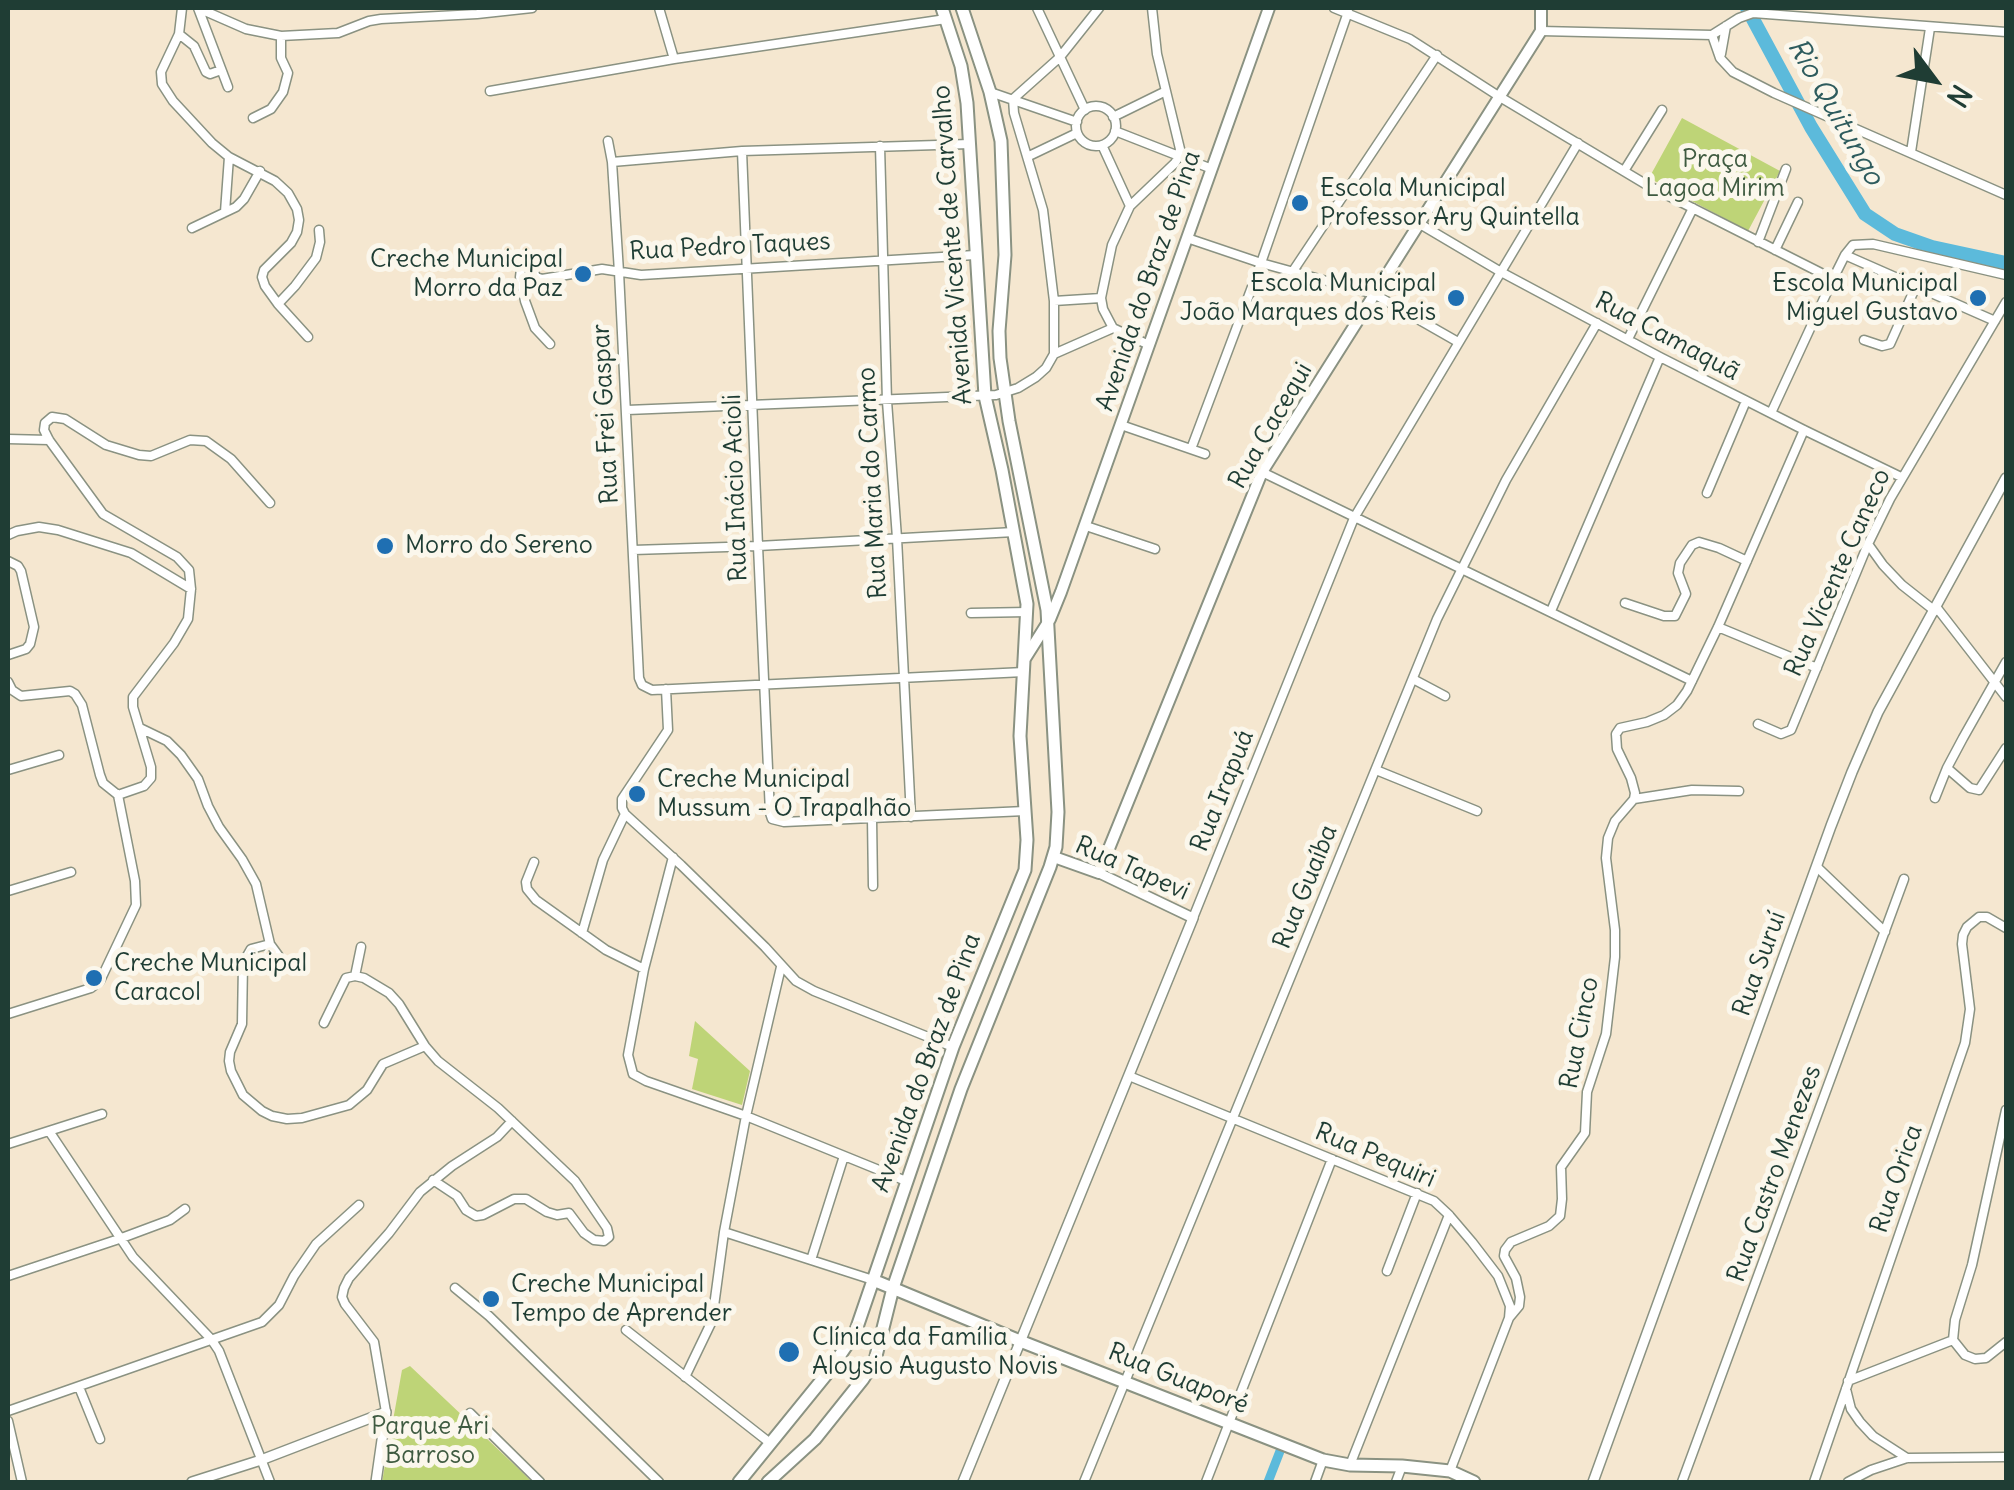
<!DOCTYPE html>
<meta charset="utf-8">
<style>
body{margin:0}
#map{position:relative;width:2014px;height:1490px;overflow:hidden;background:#f5e7d0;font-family:Delius,sans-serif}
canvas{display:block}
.frame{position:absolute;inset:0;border:10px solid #1f3d34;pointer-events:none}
.north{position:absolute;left:1884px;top:30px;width:100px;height:100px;-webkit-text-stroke:8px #fbf7ec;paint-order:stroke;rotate:122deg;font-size:28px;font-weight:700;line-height:40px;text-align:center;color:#1f3d34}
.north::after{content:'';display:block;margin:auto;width:35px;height:45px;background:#1f3d34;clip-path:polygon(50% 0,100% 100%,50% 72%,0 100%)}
</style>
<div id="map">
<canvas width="2014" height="1490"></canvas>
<div class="frame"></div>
<div class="north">N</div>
</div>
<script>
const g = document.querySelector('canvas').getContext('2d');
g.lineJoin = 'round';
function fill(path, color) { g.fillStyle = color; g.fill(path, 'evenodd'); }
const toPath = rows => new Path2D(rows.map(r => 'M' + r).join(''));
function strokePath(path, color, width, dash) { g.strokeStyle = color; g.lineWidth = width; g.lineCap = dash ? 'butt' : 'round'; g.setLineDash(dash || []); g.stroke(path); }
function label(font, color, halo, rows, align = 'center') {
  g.font = font + ' Delius,sans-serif'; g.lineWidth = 10; g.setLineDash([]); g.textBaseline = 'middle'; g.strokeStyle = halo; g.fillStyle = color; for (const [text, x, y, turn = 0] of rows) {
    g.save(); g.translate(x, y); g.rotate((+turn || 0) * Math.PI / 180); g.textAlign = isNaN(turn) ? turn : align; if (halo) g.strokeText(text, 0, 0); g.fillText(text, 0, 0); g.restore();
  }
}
fill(toPath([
 [1682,118,1780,171,1748,231,1649,178],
 [695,1021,750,1071,742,1105,692,1089,698,1059,689,1056],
 [410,1366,522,1472,532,1482,382,1482,402,1370]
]), '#bed477');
strokePath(toPath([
 [1268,1482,1282,1446]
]), '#5cbadb', 9);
strokePath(toPath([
 [1747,8,1811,127,1865,214,1895,234,1932,247,2006,263]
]), '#5cbadb', 14);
const minor = toPath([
 [182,8,179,34,161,72,162,84,173,101,212,143,229,157,275,181,288,193,297,209,299,220,297,232,291,243,264,270,262,277,265,286,278,304,308,337],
 [198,8,246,29,281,36,338,33,369,21,381,19,477,14,532,8],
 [198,8,228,87],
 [659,8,674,59],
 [1037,8,1085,110],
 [1334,8,1410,39,1500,97,1647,185,1833,279],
 [1541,31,1712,35],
 [179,34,194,46,206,72,210,74,221,70],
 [1712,35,1720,58,1733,72,1774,93,2006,195],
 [1712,35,1739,18,1753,13,2006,32],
 [1721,54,1726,26],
 [490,91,674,59,946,19],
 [990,92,1077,122],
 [1013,99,1014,113,1043,210,1054,301,1054,354],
 [1013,99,1060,57,1099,8],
 '1076 126a20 20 0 1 1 40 0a20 20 0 1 1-40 0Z',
 [1113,117,1164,92],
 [253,118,271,109,283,92,288,73,281,58,281,36],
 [1115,131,1212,169],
 [608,141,612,162,619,272,639,678,642,685,652,690,1024,672],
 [1102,145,1130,206],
 [880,146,887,401,897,538,911,817],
 [742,151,758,546,770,813,772,819,784,822,1025,811],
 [1911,152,1930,28],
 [1029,156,1077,133],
 [612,162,742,151,970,144],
 [1624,171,1662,110],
 [225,212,229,157],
 [1420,224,1501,272,1660,357,1804,430,1901,477],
 [192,228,236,207,244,199,260,171],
 [1187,238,1261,263,1374,294,1458,342],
 [1758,242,1786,169],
 [1775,250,1798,202],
 [1845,255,1995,321],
 [1293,271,1437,55],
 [1054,301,1101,298],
 [278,304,295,286,316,258,320,242,319,230],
 [1113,328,1103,309,1101,298,1112,245,1130,206,1175,163,1179,156,1180,149,1157,54,1152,8],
 [1113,328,1149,345],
 [1628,339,1693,208],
 [1864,340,1882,346,1890,344,1916,286],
 [550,344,535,328,525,301,520,277,521,269,526,264,532,267,536,277,542,279,602,269,641,275,975,255],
 [627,410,996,395,1018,388,1036,377,1046,368,1054,354,1113,328],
 [1771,413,1833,279,1845,255,1853,245,1873,244,2006,275],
 [1121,425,1205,454],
 [8,439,49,440],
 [1191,449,1261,263,1348,12],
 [1262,472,1692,681],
 [1707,493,1746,401],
 [1086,526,1155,549],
 [8,535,17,531,39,527,58,530,131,553,191,589],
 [1868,544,1883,565,1902,585,1935,611],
 [633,550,758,546,1014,532],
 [8,561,18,566,21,571,34,627,30,644,26,649,8,655],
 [1625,603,1664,616,1675,616,1686,594,1678,573,1680,563,1692,545,1699,542,1719,548,1747,561],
 [1937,608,2006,697],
 [1551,611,1660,357],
 [971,613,1028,612],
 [1718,627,1817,668],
 [1413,679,1445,696],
 [8,682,12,690,21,696,70,691,75,694,82,705,100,775,103,783,118,795],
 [1758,724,1781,734,1791,730,1868,544,1890,499,2006,302],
 [140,728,167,741,181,755,198,779,208,806,219,827,242,859,256,884,270,944,286,966],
 [1947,768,1970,788,1979,790,2006,748],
 [8,770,59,755],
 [1376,770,1477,811],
 [118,795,144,786,151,778,151,767,133,707,133,697,174,643,188,619,191,589,189,570,177,557,103,514,49,440,44,430,45,423,52,417,65,419,106,445,139,455,151,456,190,440,206,441,231,459,270,503],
 [1935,798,1947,768,1963,738,2006,662],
 [1634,799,1692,790,1739,791],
 [625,814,681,865,765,947,796,981,814,991,953,1047],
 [872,818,873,886],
 [673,857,644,969,628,1055,633,1074,646,1081,746,1116,906,1181],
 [534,862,526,882,527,889,536,900,606,950,644,969],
 [1817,867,1885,932],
 [8,891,71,872],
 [1193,918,1354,518,1578,143],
 [582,933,603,860,625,814,622,808,622,799,668,730,666,689],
 [270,944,251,949,243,963,242,1024,230,1052,229,1061,231,1071,243,1095,262,1111,272,1116,287,1119,302,1118,349,1105,367,1090,383,1064,425,1046],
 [355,976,361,947],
 [8,1014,91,988,100,981,136,905,135,881,118,795],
 [324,1023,346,978,355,976,364,978,389,993,399,1004,425,1046,438,1061,498,1108,575,1181,607,1228,609,1237,604,1241,594,1240,584,1233,569,1213,557,1215,547,1212,526,1199,514,1199,483,1215,476,1216,466,1210,457,1196,433,1180],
 [1129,1076,1434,1201,1449,1215,1472,1242,1498,1276,1510,1306,1509,1318,1450,1471],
 [2006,1110,1972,1265,1955,1320,1953,1340,1965,1355,1975,1359,1986,1358,2006,1342],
 [49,1131,133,1257,211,1339,219,1351,270,1482],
 [8,1144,102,1114],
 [724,1232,873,1280],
 [811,1260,844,1156],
 [1387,1271,1417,1193],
 [8,1276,119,1239,170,1220,185,1209],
 [455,1288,489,1316,659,1482],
 [1509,1318,1519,1306,1520,1297,1516,1278,1504,1256,1505,1250,1511,1242,1549,1226,1560,1216,1562,1199,1561,1167,1585,1133,1587,1092,1606,1034,1615,957,1615,930,1606,858,1608,838,1615,821,1634,799,1635,793,1631,778,1617,749,1616,734,1620,728,1647,722,1664,715,1677,705,1687,691,1718,627,1804,430],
 [626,1330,770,1443],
 [685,1377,712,1321,724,1232,746,1116,781,967],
 [1848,1381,1953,1340],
 [79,1387,100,1439],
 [1846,1389,1851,1409,1860,1422,1873,1436,1907,1458],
 [8,1411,262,1322,279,1305,294,1276,316,1244,359,1205],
 [386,1412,374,1342,345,1304,342,1297,344,1288,349,1278,389,1233,420,1192,452,1166,497,1137,512,1121],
 [470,1413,540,1482],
 [8,1421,22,1482],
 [1350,1465,1449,1215],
 [1084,1482,1437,619,1506,480,1597,323],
 [1206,1482,1332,1159],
 [1315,1482,1323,1460],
 [1396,1482,1402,1466],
 [1682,1482,1904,879],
 [1814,1482,1965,1043,1970,1009,1962,944,1963,935,1967,927,1979,917,1987,917,2006,928],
 [1848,1482,1871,1470,1907,1458,2006,1457]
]);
const tertiary = toPath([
 [192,1482,261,1460,386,1412,376,1482],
 [963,1482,1193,918,1099,873],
 [1593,1482,1831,826,1852,772,1878,712,2006,478]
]);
const secondary = toPath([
 [1026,657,1050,619,1061,592,1269,8],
 [1054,857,1099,873,1262,472,1541,31,1541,8]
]);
const primary = toPath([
 [873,1280,1020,1341,1323,1460,1350,1465,1402,1466,1450,1471,1474,1482],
 [739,1482,830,1370,855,1333,953,1047,1025,870,1027,840,1020,736,1027,604,1002,470,985,396,967,103,961,66,942,8],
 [768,1482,815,1439,863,1379,875,1360,893,1288,961,1089,1050,867,1056,847,1058,812,1047,610,1009,421,1000,358,999,331,1005,255,1001,141,990,92,962,8]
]);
strokePath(minor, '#8a9282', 11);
strokePath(tertiary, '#8a9282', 12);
strokePath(secondary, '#8a9282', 14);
strokePath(primary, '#8a9282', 15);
strokePath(minor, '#fff', 8);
strokePath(tertiary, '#fff', 9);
strokePath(secondary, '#fff', 10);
strokePath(primary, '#fff', 11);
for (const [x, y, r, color] of [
 [1300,203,10,"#1f6fb2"],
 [583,274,10,"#1f6fb2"],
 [1456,298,10,"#1f6fb2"],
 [1978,298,10,"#1f6fb2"],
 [385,546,10,"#1f6fb2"],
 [637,794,10,"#1f6fb2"],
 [94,978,10,"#1f6fb2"],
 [491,1299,10,"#1f6fb2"],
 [789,1352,12,"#1f6fb2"]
]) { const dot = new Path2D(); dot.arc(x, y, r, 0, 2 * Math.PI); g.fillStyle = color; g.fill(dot); strokePath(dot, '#fbf7ec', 4); }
label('25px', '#3f5b41', '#fbf7ec', [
 ["Praça",1715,160],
 ["Lagoa Mirim",1715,189],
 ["Parque Ari",430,1427],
 ["Barroso",430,1456]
]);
label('25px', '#1f3d34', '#fbf7ec', [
 ["Escola Municipal",1320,189],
 ["Professor Ary Quintella",1320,218],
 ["Creche Municipal",563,260,"right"],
 ["Morro da Paz",563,289,"right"],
 ["Escola Municipal",1436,284,"right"],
 ["João Marques dos Reis",1436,313,"right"],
 ["Escola Municipal",1958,284,"right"],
 ["Miguel Gustavo",1958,313,"right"],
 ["Morro do Sereno",405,546],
 ["Creche Municipal",657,780],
 ["Mussum - O Trapalhão",657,809],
 ["Creche Municipal",114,964],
 ["Caracol",114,993],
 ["Creche Municipal",511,1285],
 ["Tempo de Aprender",511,1314],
 ["Clínica da Família",812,1338],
 ["Aloysio Augusto Novis",812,1367]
], 'left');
label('25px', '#1f3d34', '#fbf7ec', [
 ["Avenida Vicente de Carvalho",953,245,-94],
 ["Rua Pedro Taques",730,247,-3],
 ["Avenida do Braz de Pina",1149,281,-71],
 ["Rua Camaquã",1667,337,28],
 ["Rua Frei Gaspar",606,414,-93],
 ["Rua Cacequi",1271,426,-60],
 ["Rua Maria do Carmo",873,483,-93],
 ["Rua Inácio Acioli",736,488,-92],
 ["Rua Vicente Caneco",1838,573,-66],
 ["Rua Irapuá",1223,791,-68],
 ["Rua Tapevi",1132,869,24],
 ["Rua Guaíba",1306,887,-68],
 ["Rua Suruí",1760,964,-70],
 ["Rua Cinco",1580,1033,-79],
 ["Avenida do Braz de Pina",927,1063,-70],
 ["Rua Pequiri",1375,1156,23],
 ["Rua Castro Menezes",1775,1174,-70],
 ["Rua Orica",1897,1179,-71],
 ["Rua Guaporé",1178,1379,22]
]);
label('italic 28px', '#2e5c5e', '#fbf7ec', [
 ["Rio Quitungo",1835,112,60]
]);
</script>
